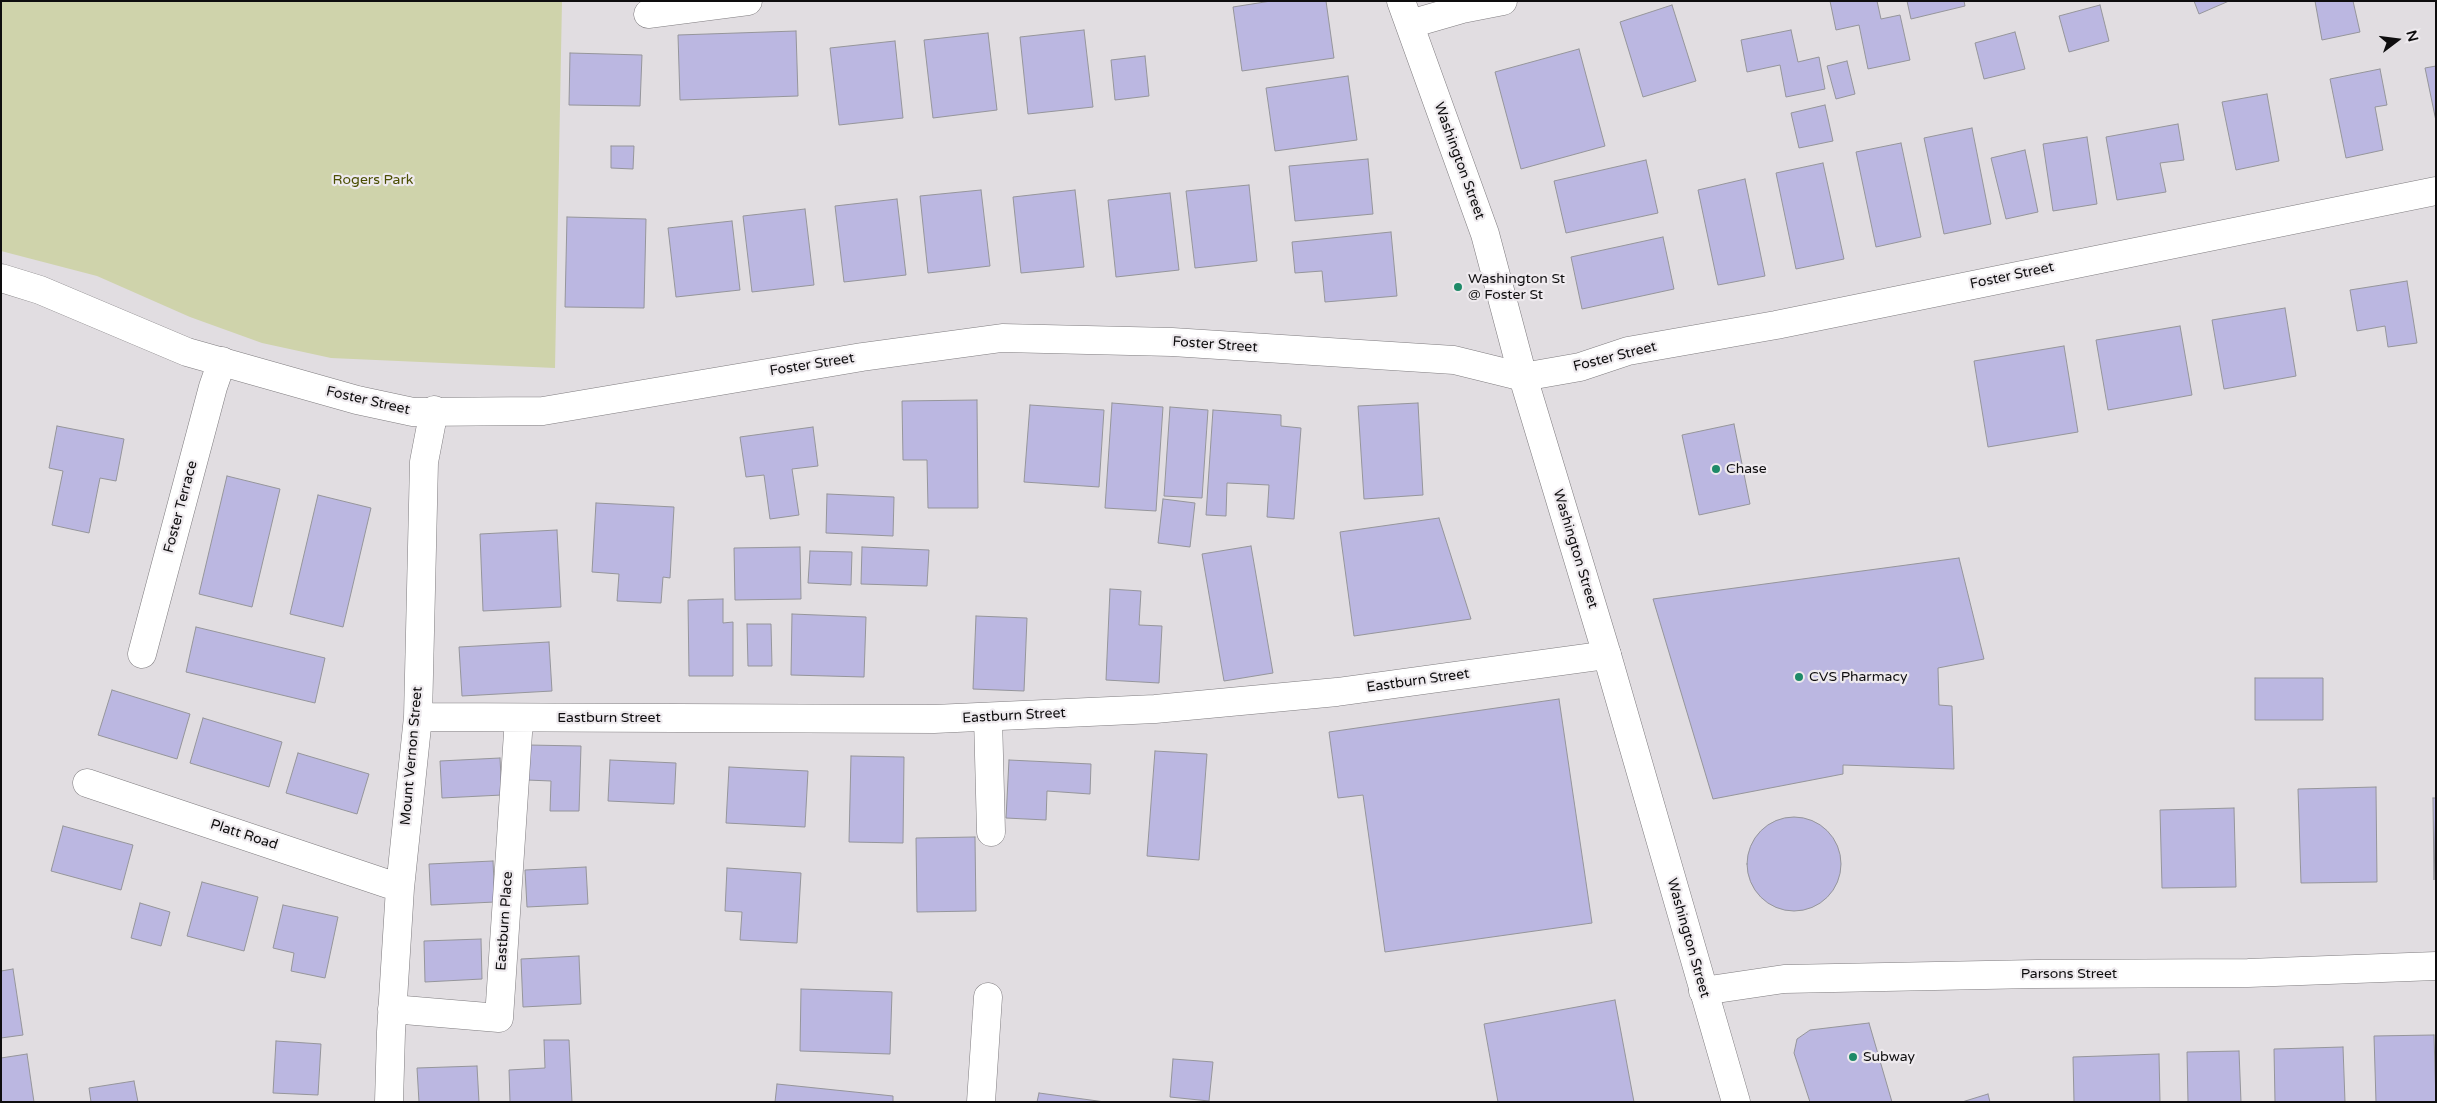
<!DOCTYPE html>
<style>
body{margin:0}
#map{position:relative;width:2437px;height:1103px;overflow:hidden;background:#e1dde1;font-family:"Varela Round",sans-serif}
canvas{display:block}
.frame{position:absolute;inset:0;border:2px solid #0e0d0e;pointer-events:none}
.north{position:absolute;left:2372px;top:15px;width:50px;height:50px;-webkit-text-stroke:4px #eeeaee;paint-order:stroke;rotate:75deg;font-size:14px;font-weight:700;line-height:20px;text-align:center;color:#0e0d0e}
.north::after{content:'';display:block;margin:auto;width:18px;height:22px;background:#0e0d0e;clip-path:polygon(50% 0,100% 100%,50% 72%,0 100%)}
</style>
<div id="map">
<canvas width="2437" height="1103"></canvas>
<div class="frame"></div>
<div class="north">N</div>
</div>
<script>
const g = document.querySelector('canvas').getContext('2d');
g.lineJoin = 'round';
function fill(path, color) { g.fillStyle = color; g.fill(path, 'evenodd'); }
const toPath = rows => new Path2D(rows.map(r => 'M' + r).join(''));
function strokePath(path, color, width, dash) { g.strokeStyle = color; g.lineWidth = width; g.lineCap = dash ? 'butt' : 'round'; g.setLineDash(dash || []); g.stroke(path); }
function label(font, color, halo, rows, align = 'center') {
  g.font = font + ' "Varela Round",sans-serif'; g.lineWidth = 4.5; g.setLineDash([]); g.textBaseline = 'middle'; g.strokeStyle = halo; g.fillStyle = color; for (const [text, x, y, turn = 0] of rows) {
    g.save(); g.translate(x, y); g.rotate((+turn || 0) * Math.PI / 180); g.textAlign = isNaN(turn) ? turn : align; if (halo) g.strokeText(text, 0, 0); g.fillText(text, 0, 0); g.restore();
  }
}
fill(toPath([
 [1,1,562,1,555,368,331,358,262,343,190,317,97,276,1,251]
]), '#cfd3ab');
const building = toPath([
 [1271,1,1326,1,1334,58,1242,71,1233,7,1271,1],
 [1830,1,1877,1,1881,19,1900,15,1910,60,1868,69,1859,25,1836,30,1830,1],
 [1907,1,1964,1,1965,6,1911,19,1907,1],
 [2194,1,2229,1,2199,14,2194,1],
 [2315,1,2353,1,2360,32,2322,40,2315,1],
 [1672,5,1696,81,1643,97,1620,22,1672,5],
 [2100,5,2109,41,2069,52,2059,16,2100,5],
 [1084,30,1093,107,1028,114,1020,37,1084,30],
 [1791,30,1798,62,1819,57,1825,89,1786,97,1780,65,1747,72,1741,40,1791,30],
 [796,31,798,96,680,100,678,35,796,31],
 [2015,32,2025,69,1984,79,1975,43,2015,32],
 [988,33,997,110,933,118,924,40,988,33],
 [895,41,903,118,839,125,830,48,895,41],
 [1579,49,1605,146,1521,169,1495,72,1579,49],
 [570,53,642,55,640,106,569,105,570,53],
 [1145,56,1149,96,1115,100,1111,60,1145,56],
 [1847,61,1855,94,1836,99,1827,66,1847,61],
 [2436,66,2436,121,2425,68,2436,66],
 [2380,69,2387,105,2375,107,2383,150,2346,158,2330,79,2380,69],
 [1348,76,1357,140,1275,151,1266,88,1348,76],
 [2267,94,2279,161,2236,170,2222,102,2267,94],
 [1825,105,1833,141,1799,148,1791,113,1825,105],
 [2178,124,2184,160,2160,163,2166,192,2117,200,2106,137,2178,124],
 [1972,128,1991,224,1944,234,1924,138,1972,128],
 [2087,137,2097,204,2053,211,2043,144,2087,137],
 [1901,143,1921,237,1876,247,1856,152,1901,143],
 [611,146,634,146,633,169,611,168,611,146],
 [2025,150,2038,212,2006,219,1991,158,2025,150],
 [1368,159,1373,214,1295,221,1289,166,1368,159],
 [1646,160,1658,213,1566,233,1554,181,1646,160],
 [1823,163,1844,259,1796,269,1776,173,1823,163],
 [1745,179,1765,276,1718,285,1698,190,1745,179],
 [1249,185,1257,261,1195,268,1186,191,1249,185],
 [981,190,990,266,928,273,920,196,981,190],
 [1075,190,1084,267,1021,273,1013,197,1075,190],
 [1170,193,1179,270,1116,277,1108,200,1170,193],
 [897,199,906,275,844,282,835,206,897,199],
 [805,209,814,285,752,292,743,216,805,209],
 [567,217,646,219,644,308,565,307,567,217],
 [732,221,740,290,676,297,668,228,732,221],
 [1391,232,1397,296,1325,302,1322,271,1295,273,1292,242,1391,232],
 [1663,237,1674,289,1582,309,1571,257,1663,237],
 [2407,281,2417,343,2388,347,2385,326,2357,331,2350,290,2407,281],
 [2285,308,2296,376,2224,389,2212,320,2285,308],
 [2180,326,2192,395,2108,410,2096,340,2180,326],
 [2064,346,2078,432,1988,447,1974,361,2064,346],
 [977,400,978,508,928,508,927,460,903,460,902,401,977,400],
 [1112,403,1163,407,1156,511,1105,508,1112,403],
 [1418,403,1423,495,1364,499,1358,406,1418,403],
 [1030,405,1104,410,1099,487,1024,482,1030,405],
 [1170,407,1208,410,1202,498,1164,496,1170,407],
 [1213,410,1281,415,1281,426,1301,428,1294,519,1267,517,1269,485,1227,483,1226,516,1206,515,1213,410],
 [1734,424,1750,504,1699,515,1682,435,1734,424],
 [57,426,124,439,116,481,100,478,89,533,52,525,63,471,49,468,57,426],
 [813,427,818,466,792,469,799,515,770,519,764,475,746,477,740,437,813,427],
 [227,476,280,489,252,607,199,594,227,476],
 [827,494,894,497,893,536,826,533,827,494],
 [318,495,371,508,343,627,290,614,318,495],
 [1163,499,1195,503,1190,547,1158,543,1163,499],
 [596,503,674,507,670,578,663,577,661,603,617,601,619,574,592,572,596,503],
 [1439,518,1471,619,1354,636,1340,532,1439,518],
 [557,530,561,607,483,611,480,534,557,530],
 [1251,546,1273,673,1224,681,1202,554,1251,546],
 [800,547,801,599,735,600,734,548,800,547],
 [862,547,929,550,927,586,861,584,862,547],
 [810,551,852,552,851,585,808,583,810,551],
 [1959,558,1984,659,1938,668,1939,705,1952,706,1954,769,1843,765,1843,774,1713,799,1653,599,1959,558],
 [1110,589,1141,591,1139,625,1162,626,1159,683,1106,680,1110,589],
 [723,599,723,623,733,622,733,676,689,676,688,600,723,599],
 [792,614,866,617,864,677,791,675,792,614],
 [976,616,1027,618,1024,691,973,689,976,616],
 [747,624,771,624,772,666,748,666,747,624],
 [196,627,325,658,315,703,186,672,196,627],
 [549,642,552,691,462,696,459,647,549,642],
 [2255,678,2323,678,2323,720,2255,720,2255,678],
 [112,690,190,714,177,759,98,735,112,690],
 [1559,699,1592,923,1385,952,1363,795,1338,798,1329,732,1559,699],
 [203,718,282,742,269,787,190,763,203,718],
 [528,745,581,746,579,811,550,811,551,781,527,780,528,745],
 [1155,751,1207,754,1199,860,1147,856,1155,751],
 [298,753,369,774,357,814,286,793,298,753],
 [851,756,904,757,903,843,849,842,851,756],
 [500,758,502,795,442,798,440,761,500,758],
 [610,760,676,763,674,804,608,801,610,760],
 [1009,760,1091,764,1090,794,1047,791,1046,820,1006,818,1009,760],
 [729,767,808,771,805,827,726,823,729,767],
 [2376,787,2377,882,2301,883,2298,789,2376,787],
 [2433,798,2436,798,2434,880,2433,798],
 [2234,808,2236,887,2162,888,2160,810,2234,808],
 '1747 864a47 47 0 1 1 94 0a47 47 0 1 1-94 0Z',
 [63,826,133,845,121,890,51,871,63,826],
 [975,837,976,911,917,912,916,838,975,837],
 [493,861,495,902,431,905,429,864,493,861],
 [586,867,588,904,527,907,525,870,586,867],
 [727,868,801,873,797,943,740,940,742,912,725,911,727,868],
 [202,882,258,897,244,951,187,936,202,882],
 [140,903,170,912,161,946,131,938,140,903],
 [283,905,338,917,325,978,291,971,294,953,273,948,283,905],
 [481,939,482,979,425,982,424,941,481,939],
 [579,956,581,1004,523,1007,521,959,579,956],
 [13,969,23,1035,1,1038,1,971,13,969],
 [801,989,892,992,890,1054,800,1051,801,989],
 [1615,1000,1634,1102,1498,1102,1484,1024,1615,1000],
 [1869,1023,1892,1102,1810,1102,1794,1053,1797,1039,1810,1030,1869,1023],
 [2434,1035,2436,1102,2376,1102,2374,1036,2434,1035],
 [544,1040,569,1040,572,1102,510,1102,509,1070,545,1068,544,1040],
 [276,1041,321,1044,318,1095,273,1093,276,1041],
 [2343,1047,2345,1102,2275,1102,2274,1049,2343,1047],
 [2239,1051,2241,1102,2188,1102,2187,1052,2239,1051],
 [27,1054,34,1102,1,1102,1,1058,27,1054],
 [2159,1054,2160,1102,2074,1102,2073,1057,2159,1054],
 [1173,1059,1213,1062,1209,1101,1170,1097,1173,1059],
 [477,1066,479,1102,419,1102,417,1068,477,1066],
 [134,1081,138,1102,91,1102,89,1088,134,1081],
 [777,1084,893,1096,893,1102,775,1102,777,1084],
 [1039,1093,1105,1102,1037,1102,1039,1093],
 [1988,1094,1990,1102,1962,1102,1988,1094]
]);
fill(building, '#bbb7e1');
strokePath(building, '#95959a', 1);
const pedestrian = toPath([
 [988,717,991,832]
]);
const minor = toPath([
 [648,14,748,1],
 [1410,24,1462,9,1503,1],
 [1523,377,1580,367,1628,351,1776,325,2436,191],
 [142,654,213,387,222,361],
 [418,717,934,719,1155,709,1337,692,1607,655],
 [87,783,400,888],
 [392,1009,499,1018,519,718],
 [389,1102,391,1032,400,888,418,717,424,462,434,410],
 [981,1102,988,997]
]);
const tertiary = toPath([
 [1,278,40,290,187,352,357,400,413,412,543,411,862,357,1002,338,1172,342,1454,360,1523,377],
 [1703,991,1784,979,2036,974,2248,973,2436,966]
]);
const primary = toPath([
 [1401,1,1485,234,1523,377,1607,655,1736,1102]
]);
strokePath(pedestrian, '#7f7c7f', 29);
strokePath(minor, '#7f7c7f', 29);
strokePath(tertiary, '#7f7c7f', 29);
strokePath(primary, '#7f7c7f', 29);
strokePath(pedestrian, '#fff', 28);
strokePath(minor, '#fff', 28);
strokePath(tertiary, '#fff', 28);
strokePath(primary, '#fff', 28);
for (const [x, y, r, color] of [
 [1458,287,5,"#1e8a68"],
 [1716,469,5,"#1e8a68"],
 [1799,677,5,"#1e8a68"],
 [1853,1057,5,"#1e8a68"]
]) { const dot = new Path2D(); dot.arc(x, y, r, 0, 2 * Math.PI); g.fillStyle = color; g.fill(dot); strokePath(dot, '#eeeaee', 2); }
label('14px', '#0e0d0e', '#eeeaee', [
 ["Washington Street",1459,161,70],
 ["Foster Street",2012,276,-12],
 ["Foster Street",1215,345,4],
 ["Foster Street",1615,357,-14],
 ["Foster Street",812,365,-9],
 ["Foster Street",368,401,13],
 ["Foster Terrace",181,507,-75],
 ["Washington Street",1575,549,73],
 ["Eastburn Street",1418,681,-8],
 ["Eastburn Street",1014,716,-3],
 ["Eastburn Street",609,718],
 ["Mount Vernon Street",412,756,-85],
 ["Platt Road",244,835,18],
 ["Eastburn Place",505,921,-86],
 ["Washington Street",1688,938,74],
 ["Parsons Street",2069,974]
]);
label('14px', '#4b4e03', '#eeeaee', [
 ["Rogers Park",373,180]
]);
label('14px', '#0e0d0e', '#eeeaee', [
 ["Washington St",1468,279],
 ["@ Foster St",1468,295],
 ["Chase",1726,469],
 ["CVS Pharmacy",1809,677],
 ["Subway",1863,1057]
], 'left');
</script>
